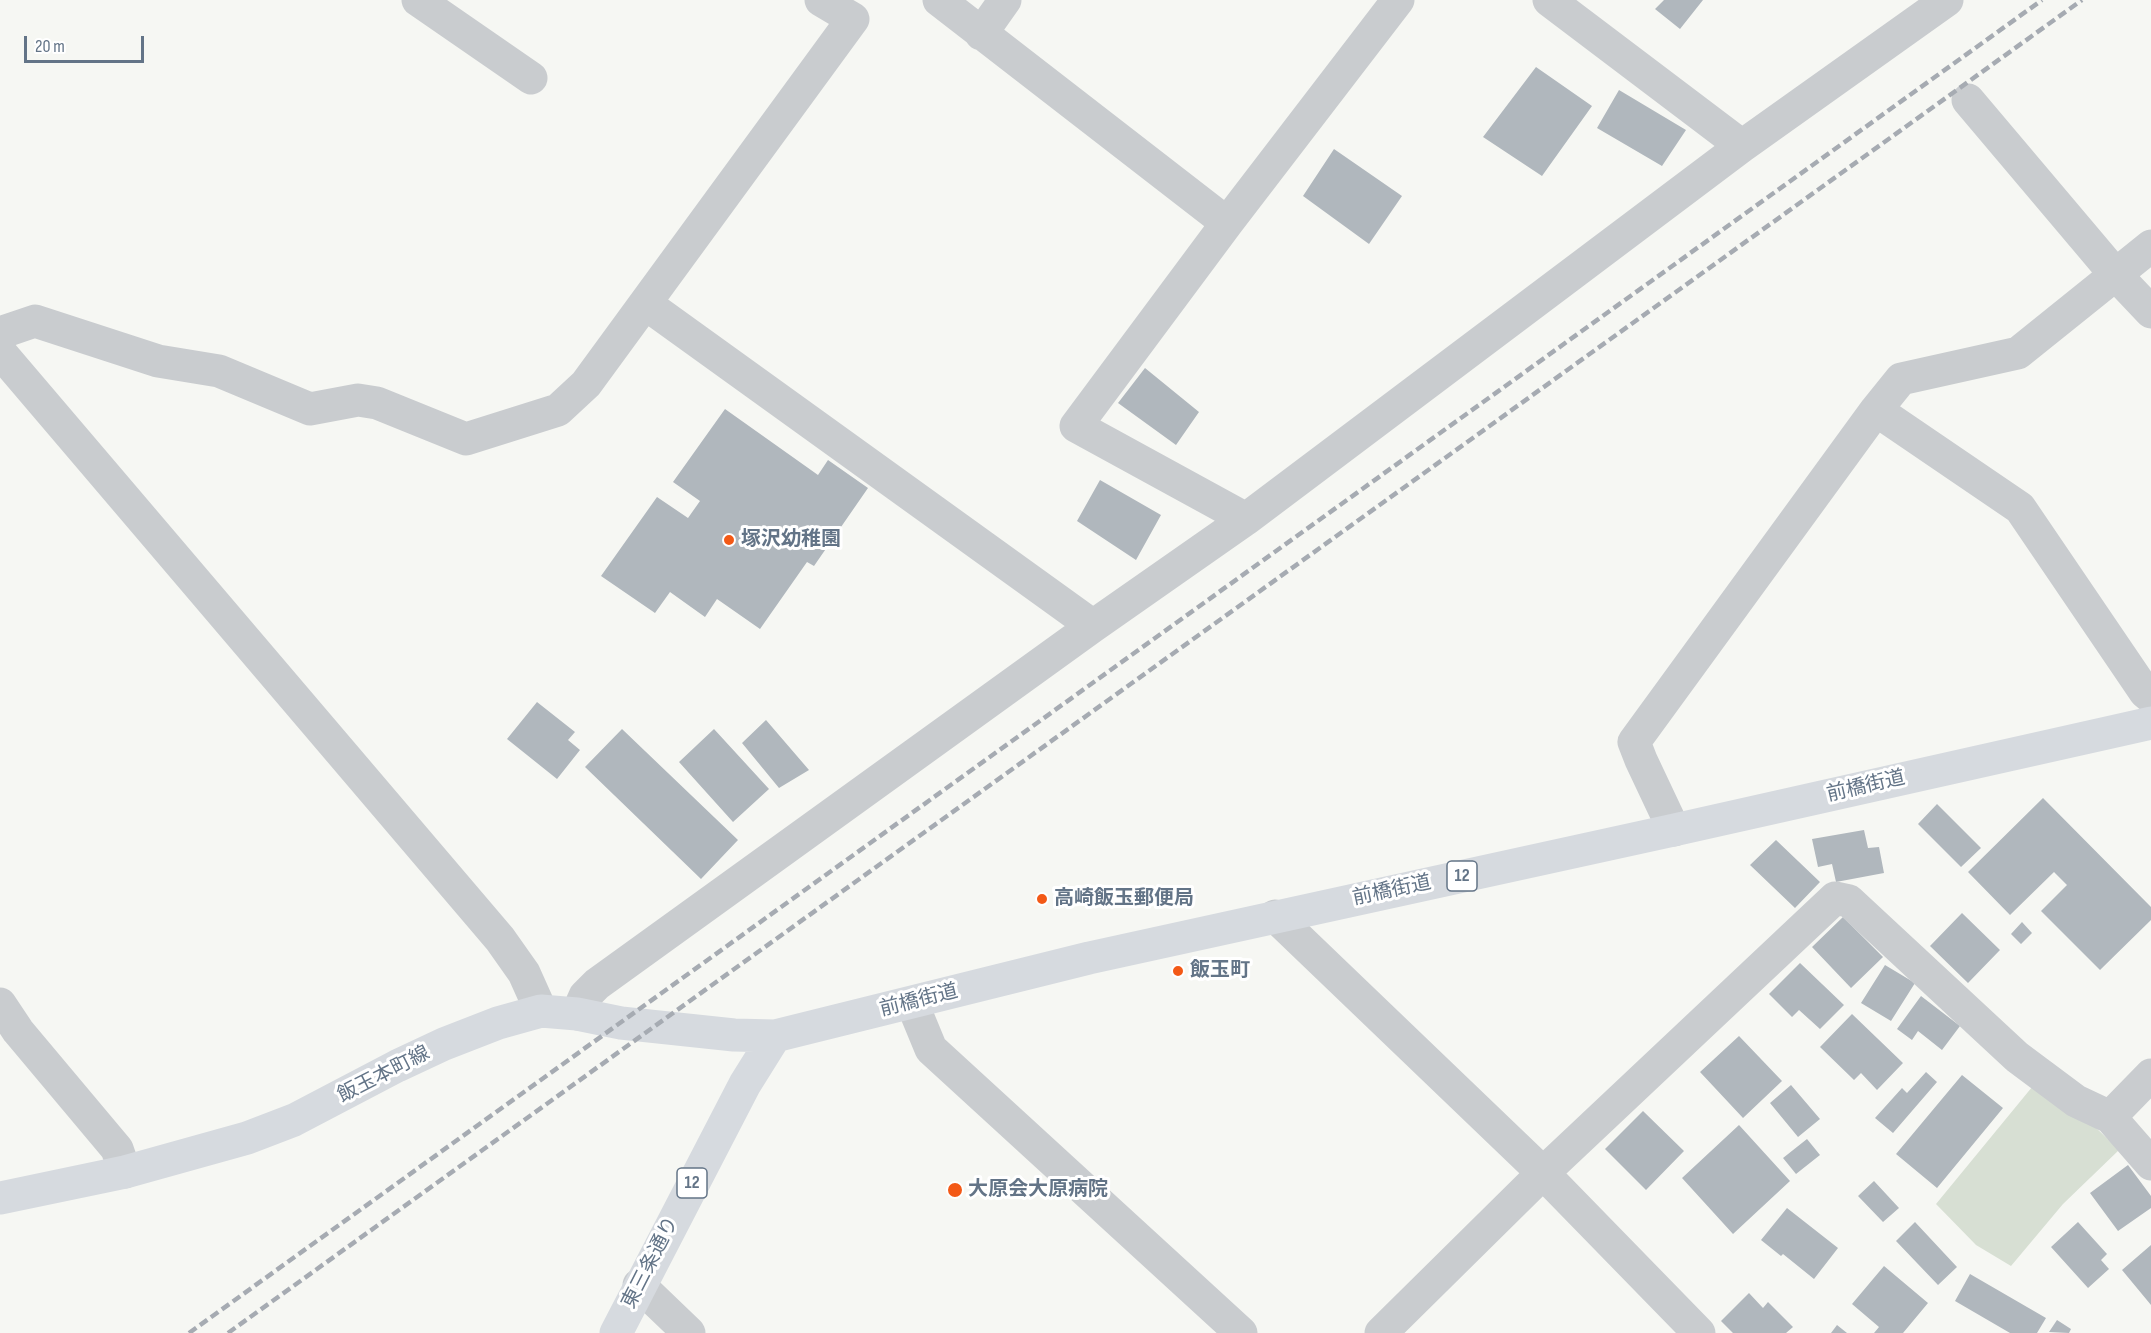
<!DOCTYPE html>
<meta charset="utf-8">
<style>
body{margin:0}
#map{position:relative;width:2151px;height:1333px;overflow:hidden;background:#f6f7f3;font-family:"Sofia Sans Condensed",sans-serif}
canvas{display:block}
.scale{position:absolute;left:24px;top:36px;width:120px;height:27px;box-sizing:border-box;border:3px solid #637487;border-top:0;padding-left:8px;font-size:18px;line-height:21px;white-space:nowrap;color:#637487;-webkit-text-stroke:4px #fff;paint-order:stroke}
</style>
<div id="map">
<canvas width="2151" height="1333"></canvas>
<div class="scale">20 m</div>
</div>
<script>
const g = document.querySelector('canvas').getContext('2d');
g.lineJoin = 'round';
function fill(path, color) { g.fillStyle = color; g.fill(path, 'evenodd'); }
const toPath = rows => new Path2D(rows.map(r => 'M' + r).join(''));
function strokePath(path, color, width, dash) { g.strokeStyle = color; g.lineWidth = width; g.lineCap = dash ? 'butt' : 'round'; g.setLineDash(dash || []); g.stroke(path); }
function label(font, color, halo, rows, align = 'center') {
  g.font = font + ' "Sofia Sans Condensed","Noto Sans JP",sans-serif'; g.lineWidth = 6; g.setLineDash([]); g.textBaseline = 'middle'; g.strokeStyle = halo; g.fillStyle = color; for (const [text, x, y, turn = 0] of rows) {
    g.save(); g.translate(x, y); g.rotate((+turn || 0) * Math.PI / 180); g.textAlign = isNaN(turn) ? turn : align; if (halo) g.strokeText(text, 0, 0); g.fillText(text, 0, 0); g.restore();
  }
}
fill(toPath([
 [2037,1081,2092,1124,2119,1150,2063,1204,2011,1266,1976,1245,1936,1204]
]), '#d7dfd3');
fill(toPath([
 [1664,0,1703,0,1680,29,1655,9],
 [1536,67,1592,106,1542,176,1483,137],
 [1619,90,1686,130,1662,166,1597,128],
 [1334,149,1402,196,1369,244,1303,196],
 [1145,368,1199,412,1176,445,1118,403],
 [725,409,818,475,828,460,868,488,814,566,807,562,760,629,717,599,705,617,670,592,655,613,601,576,657,497,688,518,700,501,673,482],
 [1100,480,1161,515,1136,560,1077,521],
 [537,702,575,732,568,740,580,750,557,779,507,739],
 [766,720,809,770,779,788,742,743],
 [622,729,738,840,701,879,585,767],
 [714,729,769,789,733,822,679,762],
 [2043,798,2151,907,2151,920,2100,970,2041,911,2067,885,2054,872,2010,915,1968,872],
 [1937,804,1981,848,1961,867,1918,824],
 [1864,830,1868,848,1879,847,1884,873,1836,882,1832,864,1818,867,1812,839],
 [1776,840,1820,882,1795,908,1750,865],
 [1962,913,2000,950,1968,983,1930,946],
 [1843,917,1883,957,1851,988,1812,947],
 [2022,922,2032,933,2021,944,2011,934],
 [1800,963,1844,1005,1820,1029,1799,1010,1792,1017,1769,994],
 [1885,965,1915,983,1891,1021,1861,1003],
 [1921,996,1960,1026,1942,1050,1918,1031,1912,1040,1897,1029],
 [1852,1014,1903,1063,1877,1090,1861,1073,1854,1080,1820,1047],
 [1739,1036,1782,1081,1743,1118,1700,1072],
 [1926,1072,1937,1082,1893,1133,1875,1118,1902,1088,1907,1093],
 [1962,1075,2003,1108,1937,1188,1896,1154],
 [1791,1085,1820,1119,1798,1137,1770,1103],
 [1643,1111,1684,1151,1646,1190,1605,1149],
 [1739,1125,1790,1181,1733,1234,1682,1178],
 [1807,1139,1820,1155,1796,1174,1783,1158],
 [2128,1165,2151,1196,2151,1208,2118,1231,2090,1193],
 [1874,1181,1899,1208,1883,1222,1858,1196],
 [1787,1208,1838,1248,1814,1279,1783,1254,1781,1256,1761,1240],
 [1915,1222,1957,1267,1938,1285,1896,1241],
 [2078,1222,2107,1254,2101,1260,2109,1269,2088,1288,2051,1247],
 [2151,1245,2151,1305,2122,1270],
 [1884,1266,1928,1303,1903,1333,1874,1333,1879,1327,1852,1304],
 [1970,1274,2046,1318,2037,1333,2010,1333,1955,1301],
 [1749,1293,1763,1308,1768,1302,1793,1327,1786,1333,1733,1333,1721,1321],
 [2057,1320,2071,1329,2069,1333,2049,1332],
 [1837,1325,1847,1333,1831,1333]
]), '#b0b7bd');
strokePath(toPath([
 [418,0,531,78],
 [939,0,1227,223],
 [1549,0,1742,146],
 [981,34,1005,0],
 [1968,100,2115,274,2151,312],
 [646,304,1093,626],
 [0,333,35,321,158,361,219,371,310,409,358,400,377,403,466,439,558,410,586,384,853,19,821,0],
 [0,352,500,939,524,973,541,1011],
 [1876,410,2020,508,2145,692,2151,697],
 [1246,519,1076,426,1227,223,1398,0],
 [1674,830,1641,760,1634,742,1876,410,1901,379,2018,353,2151,246],
 [1275,916,1543,1173,1699,1333],
 [912,1003,931,1049,1241,1333],
 [0,1004,18,1031,117,1149,125,1172],
 [577,1014,585,996,597,984,1093,626,1246,519,1742,146,1947,0],
 [2110,1117,2151,1075],
 [639,1285,689,1333],
 [1381,1333,1543,1173,1835,898,1849,901,2017,1057,2076,1101,2110,1117,2151,1164]
]), '#c9cccf', 33);
strokePath(toPath([
 [0,1198,125,1172,247,1138,294,1120,397,1066,444,1044,498,1023,541,1011,577,1014,621,1023,734,1035,775,1036,1089,958,1674,830,2151,723],
 [616,1333,745,1084,775,1036]
]), '#d6dadf', 33);
strokePath(toPath([
 [189,1333,2042,0],
 [228,1333,2082,0]
]), '#a6abb2', 4.5, [9, 4.5]);
for (const [x, y, r, color] of [
 [729,540,6,"#f35916"],
 [1042,899,6,"#f35916"],
 [1178,971,6,"#f35916"],
 [955,1190,8,"#f35916"]
]) { const dot = new Path2D(); dot.arc(x, y, r, 0, 2 * Math.PI); g.fillStyle = color; g.fill(dot); strokePath(dot, '#fff', 2); }
for (const [x, y, w] of [
 [1462,876,30],
 [692,1183,30]
]) { const box = new Path2D(); box.roundRect(x - w / 2, y - 15, w, 30, 4.5); g.fillStyle = '#fff'; g.fill(box); strokePath(box, '#637487', 1.5); }
label('bold 18px', '#637487', null, [
 ["12",1462,876],
 ["12",692,1183]
]);
label('bold 20px', '#637487', '#fff', [
 ["塚沢幼稚園",741,540],
 ["高崎飯玉郵便局",1054,899],
 ["飯玉町",1190,971],
 ["大原会大原病院",968,1190]
], 'left');
label('20px', '#637487', '#fff', [
 ["前橋街道",1866,787,-13],
 ["前橋街道",1392,891,-12],
 ["前橋街道",919,1001,-14],
 ["飯玉本町線",384,1075,-27],
 ["東三条通り",651,1263,-63]
]);
</script>
